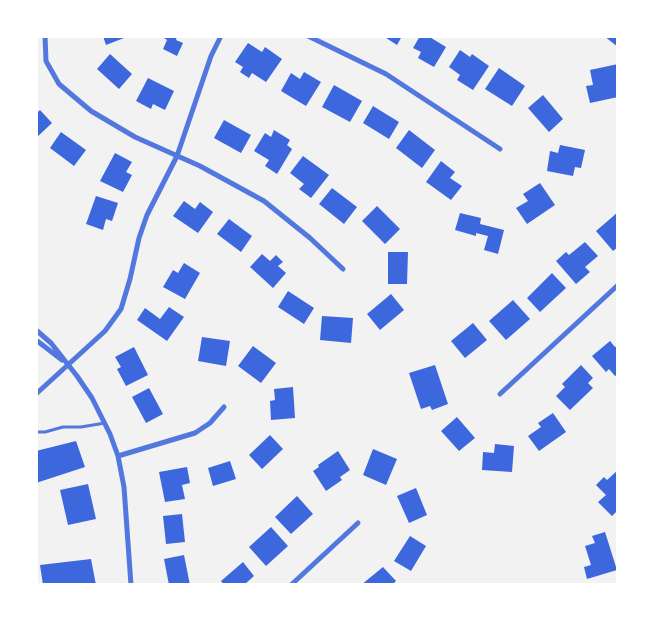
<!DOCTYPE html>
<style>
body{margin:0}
#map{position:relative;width:654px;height:621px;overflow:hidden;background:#f2f2f2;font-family:Signika,sans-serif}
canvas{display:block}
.frame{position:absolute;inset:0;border:38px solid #fff;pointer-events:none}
</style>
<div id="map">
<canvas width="654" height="621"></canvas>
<div class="frame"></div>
</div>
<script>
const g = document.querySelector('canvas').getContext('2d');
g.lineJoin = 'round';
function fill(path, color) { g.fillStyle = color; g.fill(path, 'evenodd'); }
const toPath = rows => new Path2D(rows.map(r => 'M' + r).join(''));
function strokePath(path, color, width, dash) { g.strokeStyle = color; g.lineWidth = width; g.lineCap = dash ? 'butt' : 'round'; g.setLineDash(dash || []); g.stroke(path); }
fill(toPath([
 [103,36,124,36,124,38,106,45],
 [161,36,177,36,176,40,183,43,177,56,163,49,167,40],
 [383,36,402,36,397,45],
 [420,36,428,36,446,47,434,67,418,58,421,52,413,48],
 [604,36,618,36,618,47],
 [248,43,262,52,265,47,282,59,266,82,252,73,249,78,240,72,243,67,235,62],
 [460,50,470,57,472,54,489,66,473,90,457,80,460,75,449,67],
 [110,54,132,74,119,89,97,69],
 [618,64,618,97,590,103,586,86,593,85,590,70],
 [499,68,525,86,512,106,485,89],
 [304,72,321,82,306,106,281,91,291,73,300,79],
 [148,78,174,91,165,110,153,104,151,109,136,101],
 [334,85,362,101,350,122,322,107],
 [543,95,563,119,549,132,528,108],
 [373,106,399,122,389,139,363,123],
 [40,110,52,123,36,138,36,114],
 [224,120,251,135,241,153,214,138],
 [274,130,290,140,287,145,292,149,277,174,265,166,269,160,254,151,265,133,271,137],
 [409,130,435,150,422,168,396,148],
 [61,132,86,150,74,166,50,148],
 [560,145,585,150,581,168,575,167,573,176,547,171,550,151,558,153],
 [115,153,132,162,126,172,132,175,123,192,100,181],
 [303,156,329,175,311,198,299,189,304,184,290,173],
 [441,161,455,172,450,178,462,186,451,200,426,182],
 [540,183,555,205,527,224,516,208,528,201,523,194],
 [332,188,357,207,344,224,319,204],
 [96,196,118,203,112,221,106,219,103,230,86,224],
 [184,201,195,209,200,202,213,212,198,233,173,216],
 [377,206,400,229,385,244,362,221],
 [618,212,618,247,613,251,596,231],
 [460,213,481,218,480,224,504,230,498,254,484,250,488,236,476,233,476,236,455,230],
 [229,219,252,236,241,252,217,234],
 [585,242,598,256,585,267,590,272,576,284,556,261,566,252,569,255],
 [388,252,408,252,407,284,388,284],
 [262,254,270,261,276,255,283,262,278,266,286,273,273,288,250,267],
 [184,263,200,273,185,299,163,287,173,270,178,273],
 [552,273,566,288,540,312,527,298],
 [288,291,314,308,304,324,278,307],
 [391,294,404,310,380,330,367,314],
 [513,300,530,319,506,340,489,321],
 [169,307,184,317,167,341,137,320,145,308,160,319],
 [322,316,353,318,351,343,320,340],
 [473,323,487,340,465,358,451,341],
 [202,337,230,341,226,366,198,361],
 [610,341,615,347,618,345,618,374,615,376,609,369,606,372,592,356],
 [253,346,276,363,261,383,238,366],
 [134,347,148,375,126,386,117,369,121,367,115,357],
 [435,365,448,404,432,410,430,406,421,409,409,373],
 [581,365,593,378,588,383,593,388,570,410,556,396,565,387,562,384],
 [293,387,295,418,271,420,270,401,275,400,274,389],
 [149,388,163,414,146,423,132,397],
 [553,413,566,432,539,451,528,436,541,427,538,423],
 [457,417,475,438,459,451,441,431],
 [270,435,283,449,262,469,249,455],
 [76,441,85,467,36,483,36,451],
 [495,444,514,446,512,472,482,470,483,452,494,453],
 [373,449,397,459,386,485,363,475],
 [338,451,350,470,340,477,342,480,326,491,313,471,319,467,318,465],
 [230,461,236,479,213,486,208,468],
 [187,467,190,483,182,485,185,499,165,502,159,472],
 [618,470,618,510,612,516,598,502,606,495,596,485,604,477,607,480],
 [88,484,96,519,68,525,60,490],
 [416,488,427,515,409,523,397,496],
 [297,496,313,514,291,534,275,517],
 [182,514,185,542,166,544,163,516],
 [271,527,288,546,266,566,249,547],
 [605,532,617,570,587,579,584,567,591,565,585,546,595,543,592,536],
 [410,536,426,546,411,571,394,561],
 [184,555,190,585,169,585,164,559],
 [91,559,96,585,43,585,40,565],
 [243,562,254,576,244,585,224,585,221,581],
 [383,567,396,581,392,585,361,585]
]), '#3d67dc');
strokePath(toPath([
 [36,432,45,432,63,427,81,427,105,423]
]), '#5277de', 3);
strokePath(toPath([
 [45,36,46,61,59,84,91,111,135,137,200,166,264,201,310,238,343,269],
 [308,36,386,74,500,149],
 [36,330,51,343,77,376,92,398,110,434,118,456,124,487,131,585],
 [36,340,62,360],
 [36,394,105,331,121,309,130,279,139,238,147,215,177,156,211,56,221,36],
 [500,394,618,285],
 [118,456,195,433,210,423,224,407],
 [291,585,358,523]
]), '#5277de', 5);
</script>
